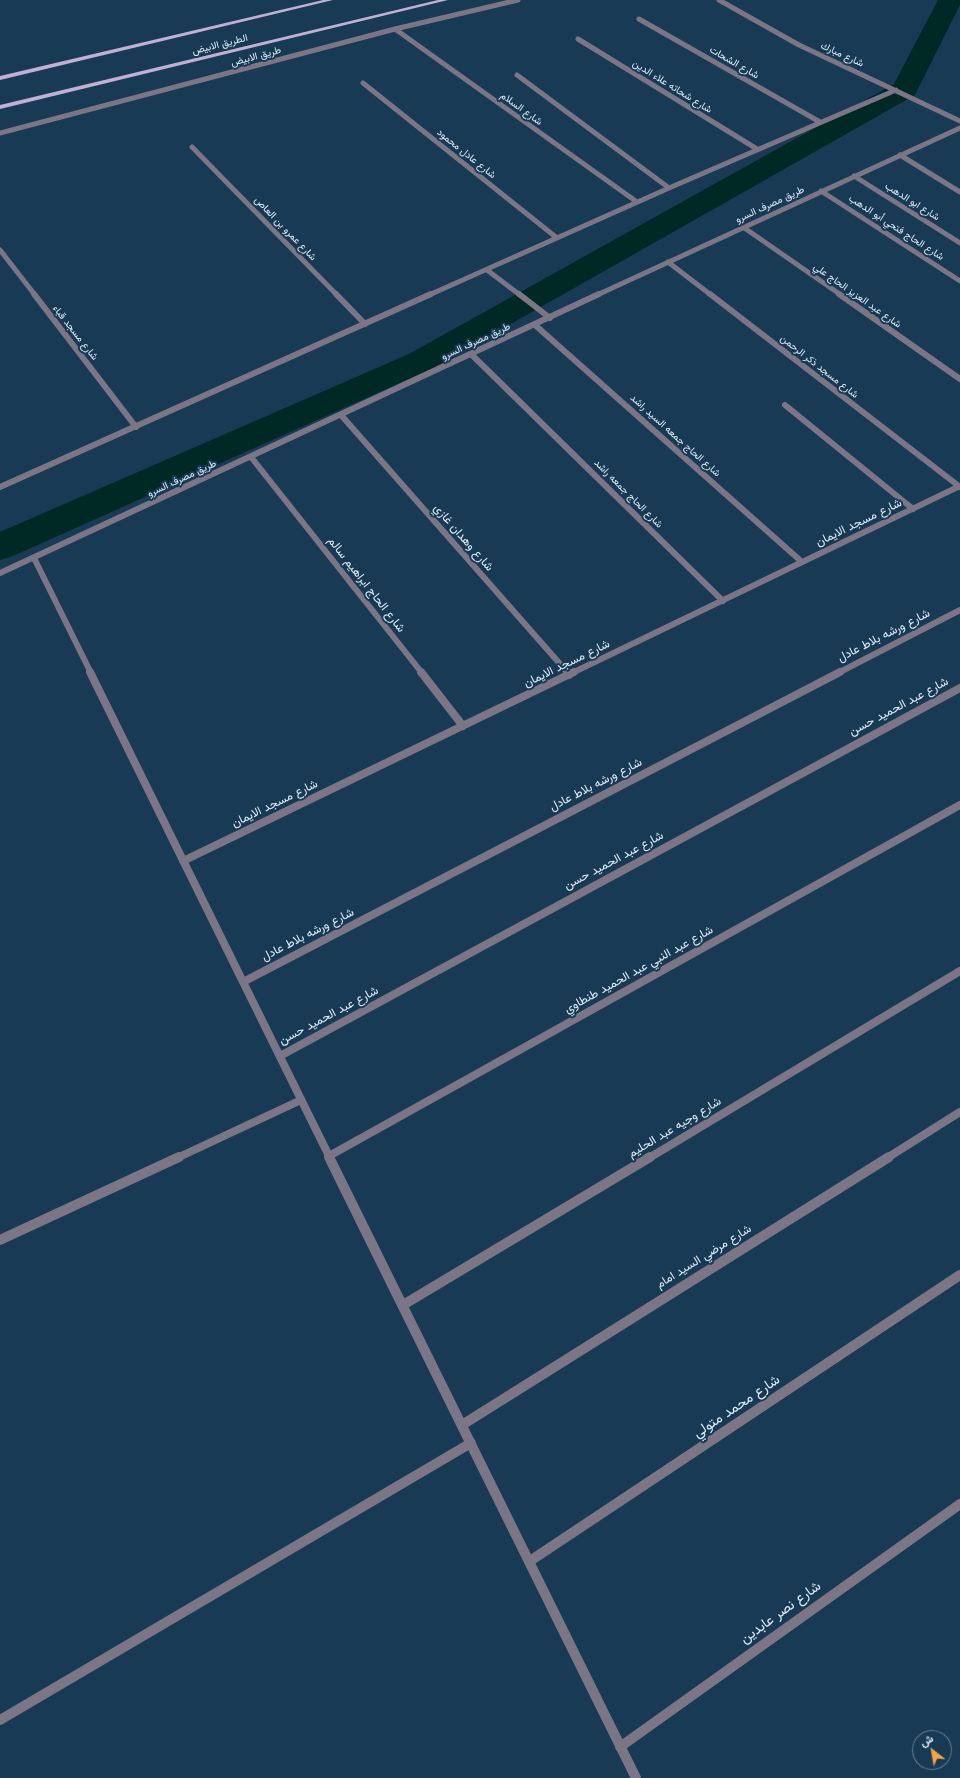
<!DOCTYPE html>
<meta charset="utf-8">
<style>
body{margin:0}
#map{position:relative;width:960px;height:1778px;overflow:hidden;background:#183a54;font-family:Jost,Vazirmatn,sans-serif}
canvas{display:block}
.north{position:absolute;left:912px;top:1730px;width:40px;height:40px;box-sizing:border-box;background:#183a54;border:1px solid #688297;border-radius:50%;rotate:329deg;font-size:11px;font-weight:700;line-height:16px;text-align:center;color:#dfeefb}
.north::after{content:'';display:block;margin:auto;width:14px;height:18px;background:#f6a247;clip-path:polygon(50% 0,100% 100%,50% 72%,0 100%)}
</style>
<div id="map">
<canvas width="960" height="1778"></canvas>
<div class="north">ش</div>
</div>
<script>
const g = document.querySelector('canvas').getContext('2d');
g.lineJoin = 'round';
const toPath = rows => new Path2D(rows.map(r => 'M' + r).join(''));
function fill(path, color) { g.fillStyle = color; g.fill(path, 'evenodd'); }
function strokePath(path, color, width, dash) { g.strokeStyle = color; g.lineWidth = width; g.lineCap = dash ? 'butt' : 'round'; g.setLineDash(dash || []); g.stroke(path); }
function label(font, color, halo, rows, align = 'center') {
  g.font = font + ' Jost,Vazirmatn,sans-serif'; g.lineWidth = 4; g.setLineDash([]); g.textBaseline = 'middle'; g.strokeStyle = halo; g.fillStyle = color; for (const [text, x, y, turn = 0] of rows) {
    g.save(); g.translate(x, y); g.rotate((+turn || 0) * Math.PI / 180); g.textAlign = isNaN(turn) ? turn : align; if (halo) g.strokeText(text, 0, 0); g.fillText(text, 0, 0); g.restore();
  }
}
fill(toPath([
 [938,0,960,0,960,5,915,95,433,368,13,556,0,560,0,532,409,354,894,84,938,0]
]), '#002824');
strokePath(toPath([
 [719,0,799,45,960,121],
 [639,19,820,122],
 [395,29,637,202],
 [578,39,757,149],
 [517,75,669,188],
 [363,83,557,238],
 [0,133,395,29,518,0],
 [192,147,337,295],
 [900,155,960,192],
 [854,176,960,243],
 [821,191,960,281],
 [743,227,841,295],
 [0,250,35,295],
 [668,262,711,295],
 [487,270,520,295],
 [429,295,669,188,896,90],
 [597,295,960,128]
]), '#7c7586', 5);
strokePath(toPath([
 [34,294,136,427],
 [336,294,365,324],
 [519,294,550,318],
 [710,294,960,487],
 [839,294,960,379],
 [535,325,802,562],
 [471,354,723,601],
 [785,405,913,509],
 [341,415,568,673],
 [251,457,422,673],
 [0,487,431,294],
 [34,558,91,673],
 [0,573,599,294],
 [572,673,960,486],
 [838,673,960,610]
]), '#7c7586', 6);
strokePath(toPath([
 [90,672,330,1158],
 [421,672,463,726],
 [567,672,569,675],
 [183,861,574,672],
 [243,982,840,672],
 [280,1056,960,688],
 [329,1156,960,805],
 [177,1158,301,1100],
 [649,1158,960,971],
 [887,1158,960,1112]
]), '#7c7586', 8);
strokePath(toPath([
 [329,1157,636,1778],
 [0,1240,179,1157],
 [403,1305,650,1157],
 [462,1425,889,1157],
 [530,1561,960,1275],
 [0,1720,471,1443],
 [620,1747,960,1504]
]), '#7c7586', 10);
fill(toPath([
 [323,0,333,0,0,80,0,76,323,0],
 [438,0,448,0,0,109,0,105,438,0]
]), '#c0b1d4');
label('10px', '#dfeefb', '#183a54', [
 ["الطريق الابيض",220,45,-14],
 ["شارع مبارك",842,55,25],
 ["طريق الابيض",256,57,-15],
 ["شارع الشحات",734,63,30],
 ["شارع شحاته علاء الدين",672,87,32],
 ["شارع السلام",521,109,36],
 ["شارع عادل محمود",466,154,39],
 ["شارع ابو الدهب",912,202,32],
 ["طريق مصرف السرو",770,205,-25],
 ["شارع الحاج فتحي أبو الدهب",896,228,33],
 ["شارع عمرو بن العاص",285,229,46],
 ["شارع عبد العزيز الحاج علي",857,296,35],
 ["شارع مسجد قباء",75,333,52],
 ["طريق مصرف السرو",476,342,-25],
 ["شارع مسجد ذكر الرحمن",819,367,38],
 ["شارع الحاج جمعه السيد راشد",675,436,42],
 ["طريق مصرف السرو",182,479,-25],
 ["شارع الحاج جمعه راشد",628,494,45]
]);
label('12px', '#dfeefb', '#183a54', [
 ["شارع مسجد الايمان",859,523,-26],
 ["شارع وهدان غازي",463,538,49],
 ["شارع الحاج ابراهيم سالم",366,585,52],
 ["شارع ورشه بلاط عادل",884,636,-27],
 ["شارع مسجد الايمان",567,664,-26],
 ["شارع عبد الحميد حسن",899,707,-28],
 ["شارع ورشه بلاط عادل",596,785,-27],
 ["شارع مسجد الايمان",275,804,-26],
 ["شارع عبد الحميد حسن",614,861,-28],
 ["شارع ورشه بلاط عادل",308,935,-27],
 ["شارع عبد النبي عبد الحميد طنطاوي",639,970,-29],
 ["شارع عبد الحميد حسن",329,1016,-28],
 ["شارع وجيه عبد الحليم",675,1128,-31],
 ["شارع مرضي السيد امام",704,1257,-32]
]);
label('14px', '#dfeefb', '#183a54', [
 ["شارع محمد متولي",737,1407,-34],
 ["شارع نصر عابدين",781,1613,-36]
]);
</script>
